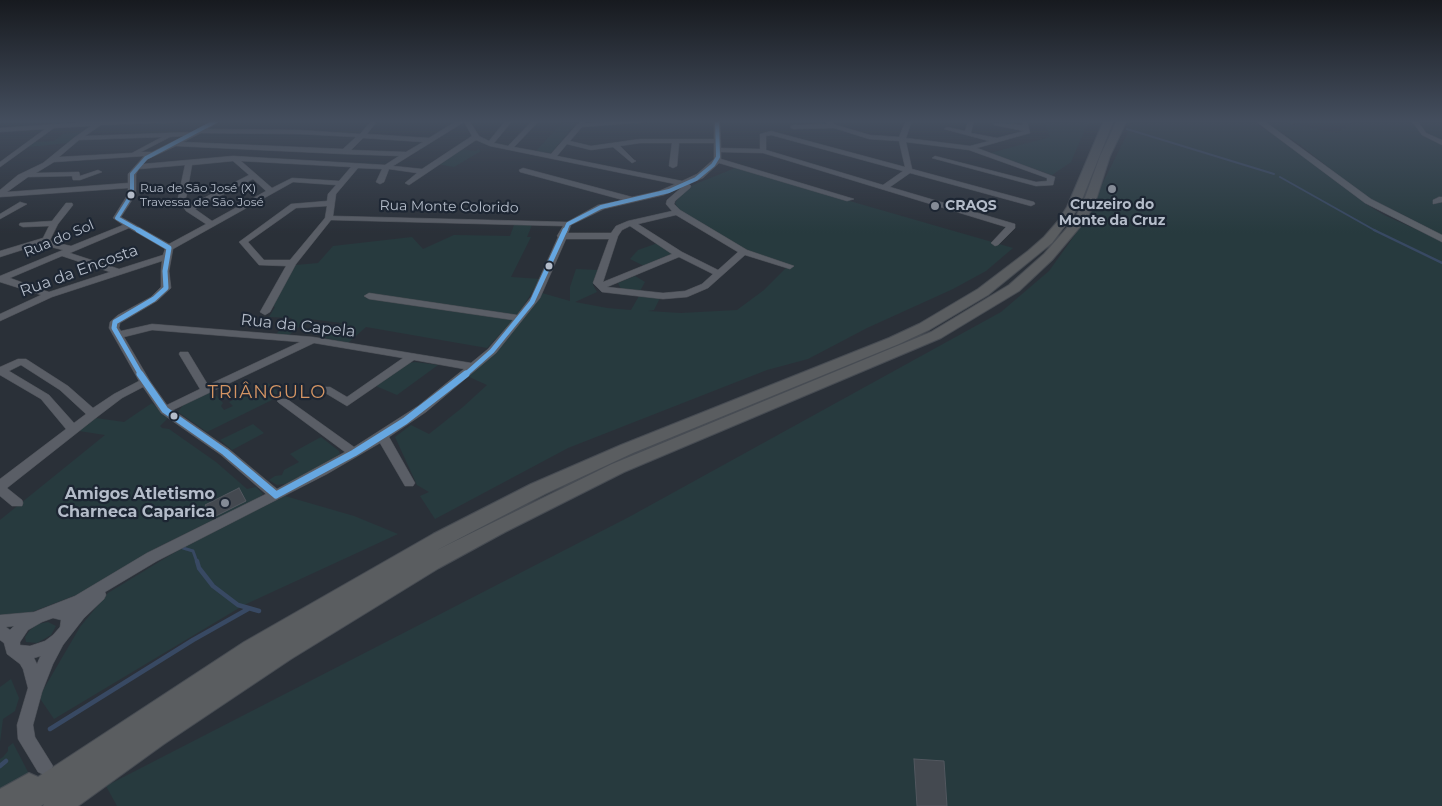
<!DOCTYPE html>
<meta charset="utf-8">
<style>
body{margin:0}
canvas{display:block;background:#2a3038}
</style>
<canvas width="1442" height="806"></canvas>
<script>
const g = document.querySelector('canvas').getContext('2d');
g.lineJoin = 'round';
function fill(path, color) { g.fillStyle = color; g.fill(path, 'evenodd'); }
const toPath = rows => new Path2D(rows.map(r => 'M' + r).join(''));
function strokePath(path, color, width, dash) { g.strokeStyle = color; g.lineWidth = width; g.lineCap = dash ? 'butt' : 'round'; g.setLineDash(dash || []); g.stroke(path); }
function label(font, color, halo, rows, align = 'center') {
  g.font = font + ' Montserrat,sans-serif'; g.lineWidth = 4.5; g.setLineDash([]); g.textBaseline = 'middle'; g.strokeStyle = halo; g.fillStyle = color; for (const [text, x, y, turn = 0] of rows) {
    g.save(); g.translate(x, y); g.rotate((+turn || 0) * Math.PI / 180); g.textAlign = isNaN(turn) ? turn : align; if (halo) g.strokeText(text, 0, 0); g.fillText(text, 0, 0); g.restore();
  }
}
fill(toPath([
 [564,120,579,120,551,153,536,151],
 [1044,120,1089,120,1071,162,1052,175,990,153,1050,137],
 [1134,120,1251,120,1288,145,1366,204,1384,215,1442,241,1442,806,117,806,106,786,629,517,1001,312,1049,271,1082,225],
 [1408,120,1442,120,1442,236,1390,210,1361,193,1299,144,1264,121,1278,121,1338,133,1352,122],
 [81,132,68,143,28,147,35,142,54,141,63,134],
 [460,149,476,151,478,149,481,151,454,167,437,164],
 [735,168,1013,248,986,271,953,289,867,328,808,359,767,370,568,448,435,519,420,496,429,492,417,485,395,437,411,425,429,434,463,407,487,385,467,376,542,293,570,301,570,287,576,269,598,270,593,285,597,292,575,302,607,308,631,310,639,296,660,298,654,310,648,311,681,313,737,310,764,290,789,265,747,252,679,210,675,203,681,194,693,185],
 [514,225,532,225,527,237,531,237,511,277,540,279,518,315,487,348,366,327,348,343,324,338,342,323,309,319,289,335,276,334,292,318,269,317,275,307,271,305,296,265,318,263,333,246,412,237,423,249,454,235,510,236],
 [658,243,672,254,644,266,630,259,638,250],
 [635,276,645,282,640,291,621,289,618,283],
 [415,362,438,365,397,395,376,386,409,363],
 [268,383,282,395,207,432,178,412,183,405,212,391,223,403,221,406,224,410,233,406,229,402],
 [152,403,168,418,160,426,162,428,169,429,216,462,247,489,256,487,263,494,257,499,156,548,84,592,32,612,0,616,0,520,105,435,79,431,96,418,124,422],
 [253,424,264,433,232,450,220,440],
 [321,437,339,451,340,454,290,483,277,485,269,480,275,476,282,475,284,470,299,462,290,454],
 [285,496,354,516,398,534,244,605,54,719,39,697,80,627,108,593,195,540],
 [48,622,56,626,51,635,37,643,26,642,25,637,30,630,38,624],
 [11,679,19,698,15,711,3,719,0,742,0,687],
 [13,743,29,774,0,795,0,759,3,757,8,751,8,747]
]), '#273a3e');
strokePath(toPath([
 [1127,129,1274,174],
 [1280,177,1376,231]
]), '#384963', 2);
strokePath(toPath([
 [1374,230,1442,263]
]), '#384963', 2.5);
strokePath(toPath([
 [183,548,193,551,197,562]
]), '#384963', 3);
strokePath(toPath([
 [197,561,199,568,213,586,238,605,259,611],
 [50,729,193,640,248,609],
 [0,766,6,761]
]), '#384963', 4.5);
const building = toPath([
 [239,488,246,501,214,517,205,505,239,488],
 [914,759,944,761,947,806,917,806,914,759]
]);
fill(building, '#444950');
strokePath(building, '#52575f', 1);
const minor = toPath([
 [188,120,185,122,101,125,85,136,192,132,213,120,221,120,208,129,300,130,360,134,372,120,378,120,367,134,429,138,458,120,469,120,479,136,489,141,506,120,513,120,494,143,508,146,533,120,540,120,514,147,551,154,581,120,587,120,585,123,650,120,647,122,582,127,570,141,591,146,640,139,714,139,714,120,720,120,721,148,760,149,760,134,771,131,905,167,899,141,869,139,834,128,793,129,790,127,793,125,827,124,822,120,829,120,836,125,870,135,899,137,906,120,912,120,906,138,970,146,989,141,944,129,947,127,965,131,968,120,974,120,971,133,997,138,1024,131,994,125,994,123,1023,125,1021,120,1027,120,1030,133,977,148,1055,177,1053,185,1036,186,932,158,935,156,1036,182,1047,181,1047,178,969,150,906,142,912,169,1034,202,1035,204,1031,206,910,173,890,187,1015,224,1015,228,998,245,995,246,991,243,1006,227,763,153,721,152,721,159,854,199,847,201,719,163,703,178,689,184,691,186,690,188,675,201,674,204,680,210,747,250,794,266,790,269,745,255,708,288,687,297,663,299,602,292,593,283,609,239,566,239,540,298,496,353,426,412,389,437,415,483,413,486,405,486,380,443,327,474,157,561,105,592,106,595,104,599,84,618,63,645,53,664,42,692,33,725,35,737,53,766,50,772,44,775,38,772,18,739,17,725,28,688,23,669,20,664,7,654,4,643,0,640,0,615,34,612,75,596,147,553,266,494,221,455,161,413,143,387,122,398,97,417,7,488,22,500,23,503,22,506,12,506,0,496,0,479,66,429,41,399,0,375,0,367,18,359,26,359,68,386,93,408,114,394,139,381,109,328,110,322,118,315,151,297,161,287,161,271,162,261,52,297,0,321,0,314,41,295,0,282,0,276,63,250,47,246,44,243,0,257,0,251,43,238,49,226,23,227,19,225,20,223,52,221,66,203,72,203,73,205,58,224,50,240,53,242,71,246,123,225,113,218,128,194,128,188,0,197,0,190,18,175,43,163,75,137,91,126,54,128,0,167,0,162,45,129,0,132,0,128,100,121,188,120],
 [464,122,472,136,422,169,393,166,464,122],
 [201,133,300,134,356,137,343,149,183,142,201,133],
 [771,135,903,171,883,185,766,150,766,136,771,135],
 [184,136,152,152,141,152,170,137,184,136],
 [162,137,132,153,59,157,79,140,162,137],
 [363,138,423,142,406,152,351,150,363,138],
 [476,140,490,146,675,184,659,191,632,197,523,168,519,170,520,172,623,200,598,205,567,222,333,216,336,194,358,168,382,169,376,182,380,184,384,182,389,169,417,173,405,183,409,185,476,140],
 [640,143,672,143,669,166,673,168,677,166,679,143,714,143,714,159,697,174,682,181,557,156,567,144,591,150,613,147,632,163,636,161,634,160,620,146,640,143],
 [176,146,344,154,399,156,385,165,233,156,143,164,148,159,176,146],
 [144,156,128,174,128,183,7,192,28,177,72,176,73,180,80,180,102,172,98,170,80,176,79,172,76,172,36,173,54,162,144,156],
 [233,161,249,175,190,205,186,198,192,165,233,161],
 [241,161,351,167,339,181,292,178,272,188,241,161],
 [185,165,178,198,186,211,206,224,169,244,121,217,136,194,136,174,139,169,185,165],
 [253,179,266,191,212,221,195,209,253,179],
 [293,182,336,185,328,194,327,201,291,204,239,242,259,265,286,266,260,312,265,315,270,312,296,264,331,220,563,226,557,236,558,237,531,297,517,315,369,293,364,296,369,299,513,320,488,349,471,363,313,337,152,324,121,331,119,328,120,323,157,301,171,288,169,271,173,249,293,182],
 [682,187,667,200,666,204,672,211,628,221,616,226,611,233,568,233,571,225,604,209,664,195,682,187],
 [327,206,325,218,290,260,264,260,248,242,296,208,327,206],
 [676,215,738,252,718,270,682,252,638,224,676,215],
 [630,226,672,254,603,282,618,236,622,230,630,226],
 [129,228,165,249,163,255,119,269,70,253,129,228],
 [62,256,110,272,49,292,10,278,62,256],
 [679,257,713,274,702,284,685,291,663,293,607,287,679,257],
 [152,330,300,342,208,385,188,352,180,352,179,354,200,389,167,405,150,381,124,337,152,330],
 [314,343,403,358,347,397,330,387,322,387,320,389,322,391,347,406,414,360,464,369,418,406,354,447,287,399,279,399,277,401,279,403,345,452,277,489,229,449,173,410,314,343],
 [21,365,60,390,86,414,74,423,49,395,9,371,21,365],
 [53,618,61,620,60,627,53,635,45,641,30,646,20,645,20,642,28,630,42,622,53,618],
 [14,626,10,630,6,627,14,626],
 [41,656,40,657,37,664,34,658,41,656],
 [1411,120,1417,120,1426,133,1442,140,1442,145,1422,135,1411,120],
 [1439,197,1442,197,1442,202,1433,204,1433,200,1439,197],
 [20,202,27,204,0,219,0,214,20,202]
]);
const major = toPath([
 [1254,120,1263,120,1371,199,1442,235,1442,242,1365,203,1254,120]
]);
const highway = toPath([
 [1104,120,1114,120,1079,207,1052,243,988,295,929,330,899,344,633,453,545,494,437,550,612,464,931,332,1009,285,1044,254,1074,220,1083,203,1100,156,1117,120,1127,120,1110,156,1095,203,1085,221,1052,260,1019,291,941,338,624,472,505,532,439,568,291,659,164,744,78,806,43,806,44,804,41,806,0,806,0,789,29,773,38,777,244,642,433,534,531,484,621,445,889,338,919,324,978,289,1028,251,1044,237,1058,221,1067,207,1104,120]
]);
strokePath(minor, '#484c53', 1);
strokePath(major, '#484c55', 1);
strokePath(highway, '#474c53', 2);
fill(minor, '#5a5e66');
fill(major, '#5c6168');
fill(highway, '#5a5d60');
strokePath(toPath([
 [140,231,117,218,132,194,132,174,146,158,218,120],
 [565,231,568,224,601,207,669,191,696,179,713,165,718,157,717,120]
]), '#66a7e1', 4);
strokePath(toPath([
 [138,230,169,248,165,271,166,288,154,299,115,322,114,328,141,375],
 [465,375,492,351,532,302,565,230]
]), '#66a7e1', 5);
strokePath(toPath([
 [140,374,165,410,225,452,276,495],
 [276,495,354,453,405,421,466,374]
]), '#66a7e1', 7);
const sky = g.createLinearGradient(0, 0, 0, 233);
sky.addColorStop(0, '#171a1f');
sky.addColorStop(0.52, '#444e5e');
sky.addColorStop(1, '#444e5e00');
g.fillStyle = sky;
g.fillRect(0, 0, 1442, 233);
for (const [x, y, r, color] of [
 [1112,189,5,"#848b96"],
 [131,195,4.5,"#b4bcc9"],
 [935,206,5,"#848b96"],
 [549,266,4.5,"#b4bcc9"],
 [174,416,4.5,"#b4bcc9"],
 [225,503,5,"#848b96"]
]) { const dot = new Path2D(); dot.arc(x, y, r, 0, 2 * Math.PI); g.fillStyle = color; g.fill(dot); strokePath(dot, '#1d2633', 2); }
label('12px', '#b4bcc9', '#1d2633', [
 ["Rua de São José (X)",140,188],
 ["Travessa de São José",140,202]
], 'left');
label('bold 14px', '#b4bcc9', '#1d2633', [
 ["Cruzeiro do",1112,205],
 ["Monte da Cruz",1112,221],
 ["CRAQS",945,206,"left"]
]);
label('14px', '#b4bcc9', '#1d2633', [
 ["Rua Monte Colorido",449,207,1],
 ["Rua do Sol",59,239,-23]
]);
label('16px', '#b4bcc9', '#1d2633', [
 ["Rua da Encosta",79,271,-20],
 ["Rua da Capela",298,326,6]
]);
label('bold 16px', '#b4bcc9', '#1d2633', [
 ["Amigos Atletismo",215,494],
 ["Charneca Caparica",215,512]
], 'right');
g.letterSpacing = '1px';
label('18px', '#d59563', '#1d2633', [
 ["TRIÂNGULO",267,393]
]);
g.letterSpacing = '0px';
</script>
